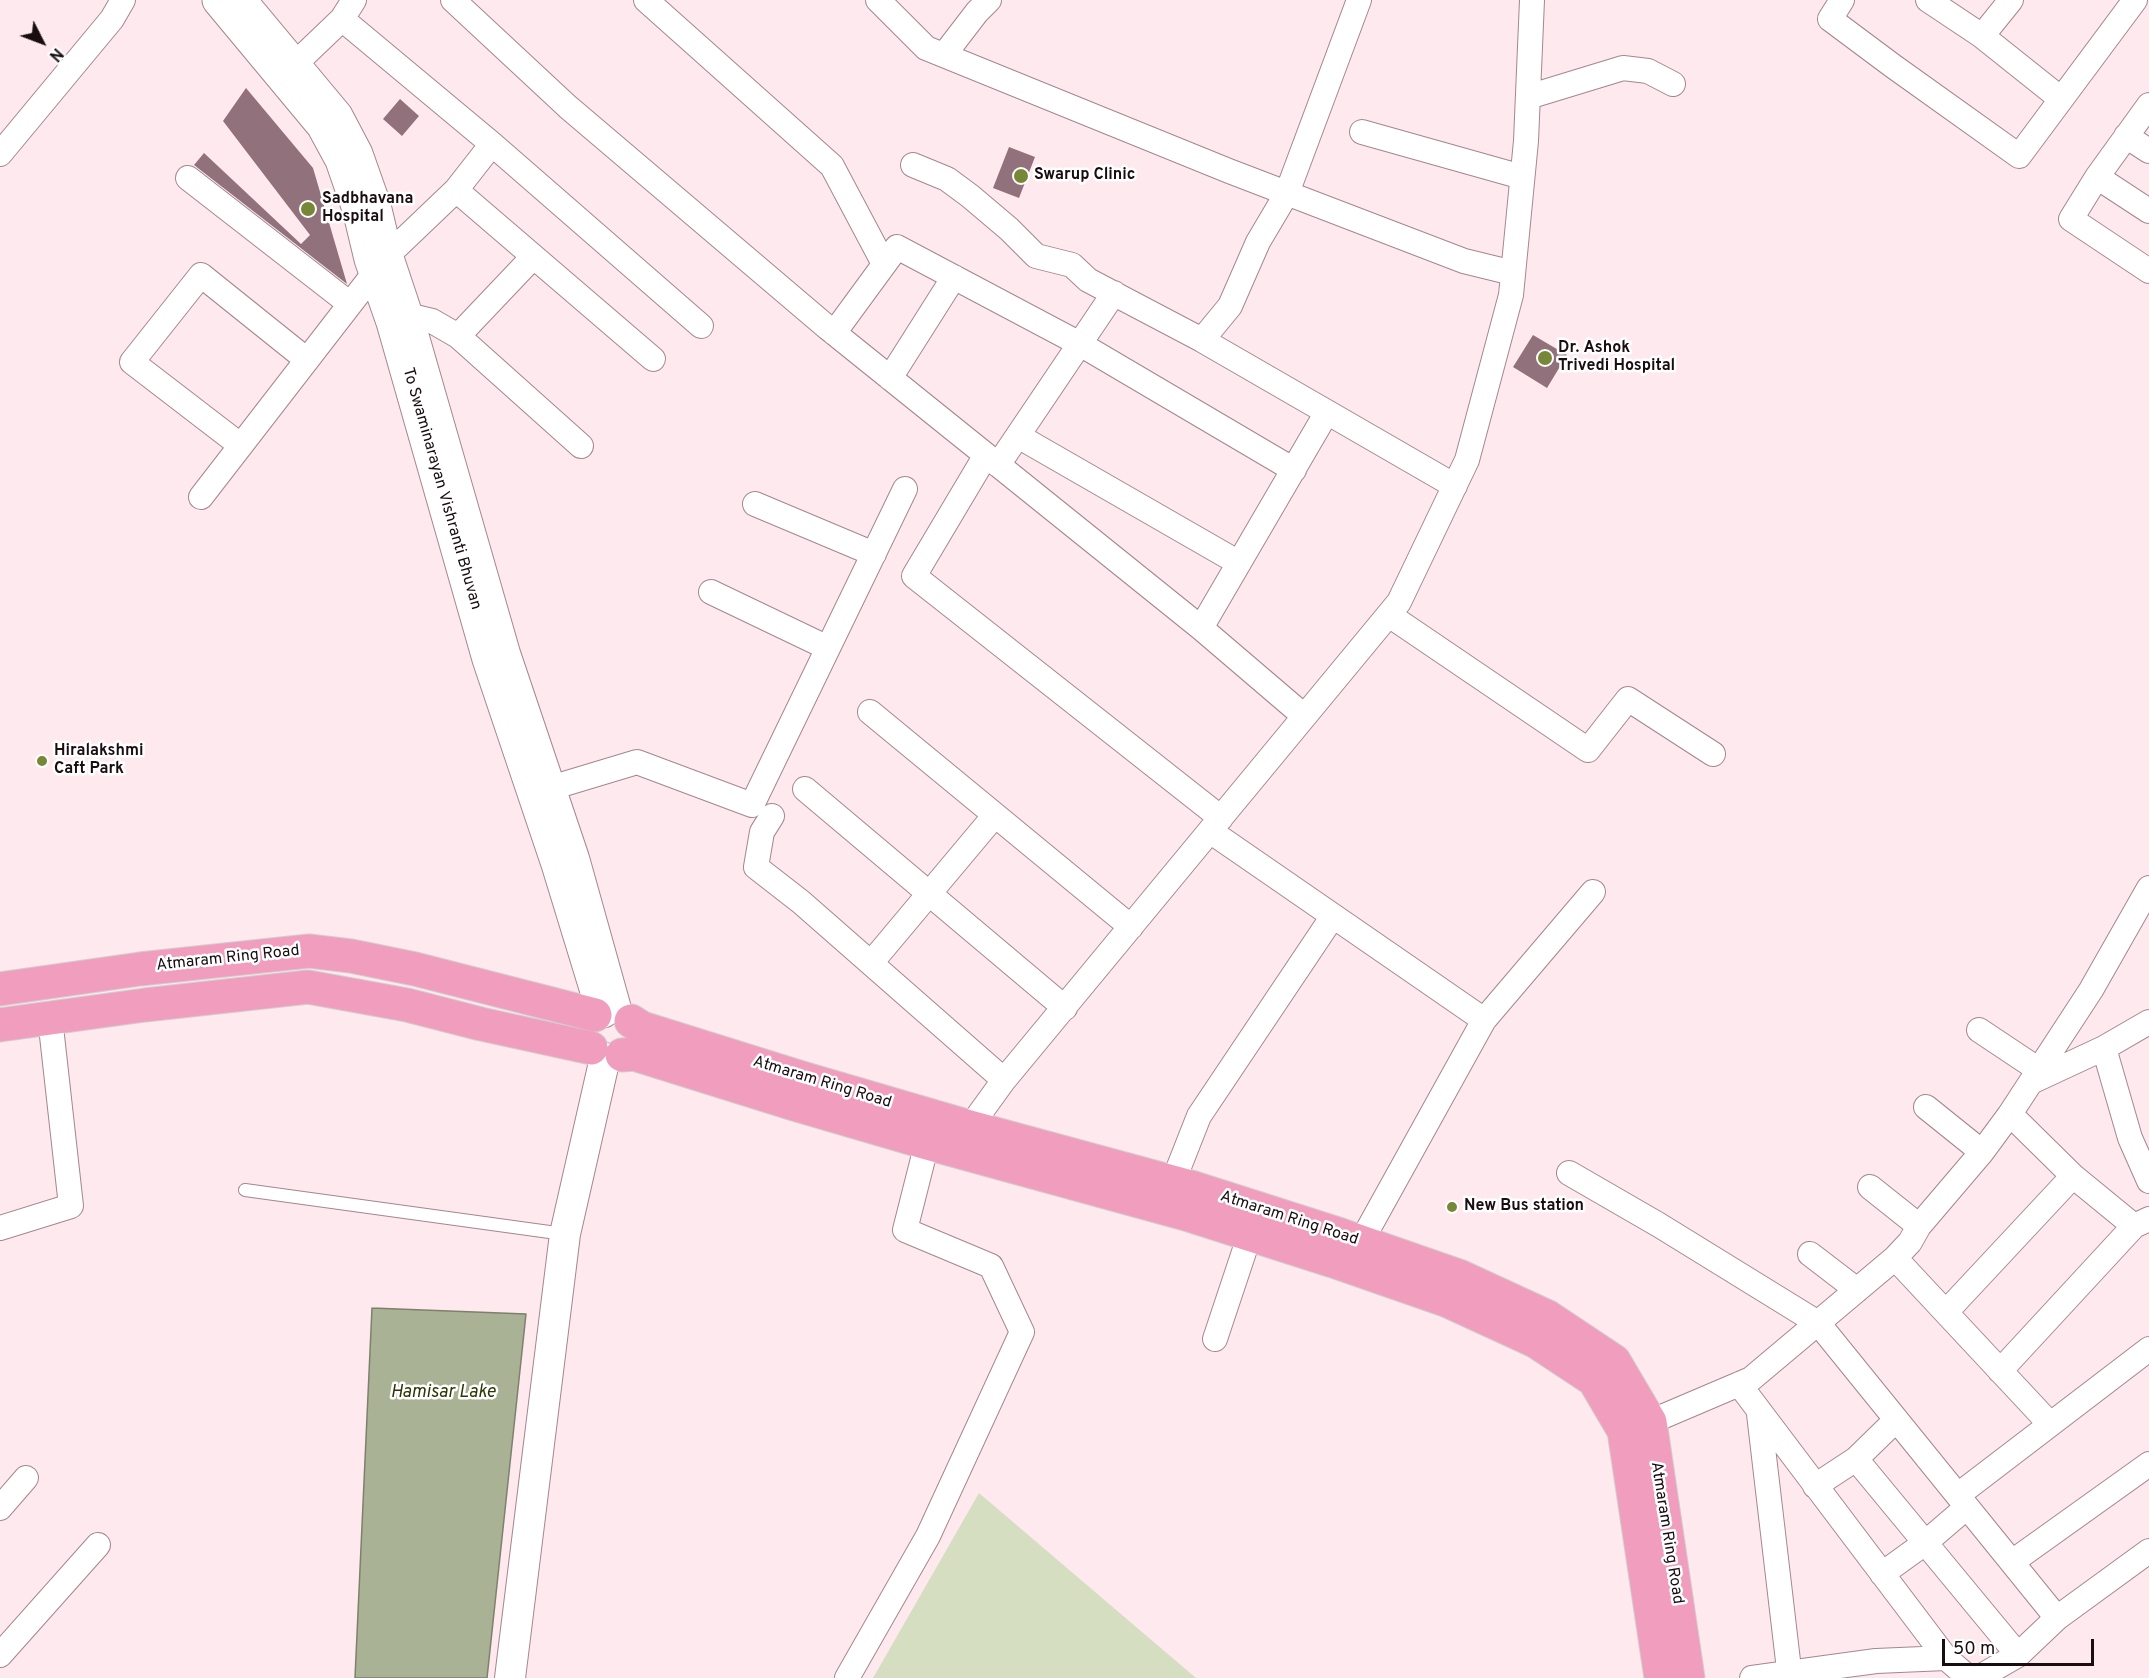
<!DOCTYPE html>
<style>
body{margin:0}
#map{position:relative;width:2149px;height:1678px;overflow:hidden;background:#fee9ee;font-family:Overpass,sans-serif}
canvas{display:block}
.north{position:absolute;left:12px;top:12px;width:60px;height:60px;-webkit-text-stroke:4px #fff;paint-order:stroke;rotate:132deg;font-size:16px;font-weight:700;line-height:24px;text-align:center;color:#190d11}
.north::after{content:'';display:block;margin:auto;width:21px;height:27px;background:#190d11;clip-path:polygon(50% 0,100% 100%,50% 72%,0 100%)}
.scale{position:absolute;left:1942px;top:1639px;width:152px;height:27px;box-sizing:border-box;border:3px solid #190d11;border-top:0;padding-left:8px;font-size:18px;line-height:21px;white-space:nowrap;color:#190d11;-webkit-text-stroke:4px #fff;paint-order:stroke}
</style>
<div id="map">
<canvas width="2149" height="1678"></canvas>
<div class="north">N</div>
<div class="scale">50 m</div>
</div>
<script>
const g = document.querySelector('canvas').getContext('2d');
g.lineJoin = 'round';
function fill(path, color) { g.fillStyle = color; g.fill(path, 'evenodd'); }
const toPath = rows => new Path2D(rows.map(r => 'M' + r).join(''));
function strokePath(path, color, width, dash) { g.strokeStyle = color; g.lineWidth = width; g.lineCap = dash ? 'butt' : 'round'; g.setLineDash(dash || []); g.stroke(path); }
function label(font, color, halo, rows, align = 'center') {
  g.font = font + ' Overpass,sans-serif'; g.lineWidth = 5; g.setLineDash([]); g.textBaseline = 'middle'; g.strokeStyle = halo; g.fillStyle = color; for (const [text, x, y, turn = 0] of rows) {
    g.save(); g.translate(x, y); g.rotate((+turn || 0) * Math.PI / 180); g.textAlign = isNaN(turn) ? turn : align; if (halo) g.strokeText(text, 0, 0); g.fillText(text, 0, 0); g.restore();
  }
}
fill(toPath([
 [979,1493,1196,1678,873,1678]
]), '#d6dec2');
const water = toPath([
 [372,1308,526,1314,487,1678,355,1678,372,1308]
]);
fill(water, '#aab295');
strokePath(water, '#7e806d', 1.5);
fill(toPath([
 [246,88,313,168,347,284,194,165,204,153,301,244,310,235,223,121],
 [400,99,419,116,402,136,383,119],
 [1009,147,1035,157,1019,198,993,188],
 [1533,335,1567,355,1547,388,1513,367]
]), '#91717b');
const service = toPath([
 [245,1190,564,1234]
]);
const minor = toPath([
 [245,0,340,114,360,152,378,203,390,253,411,316,508,653,577,858,620,1012],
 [453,0,568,107,828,328,1201,628,1304,716],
 [646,0,832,166,884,264],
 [878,0,926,48,1229,171,1464,261,1513,273],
 [1842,0,1830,19,1893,66,2019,156,2135,0],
 [1928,0,1982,36,2061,99],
 [342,19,492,144,701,326],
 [1982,36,2011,0],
 [944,55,977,12,989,0],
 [296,63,342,19,354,0],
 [1528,97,1623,68,1648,71,1673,84],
 [2149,105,2097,177,2071,219,2149,271],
 [1362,132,1522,177],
 [2126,136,2149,151],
 [0,154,112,19,123,0],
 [913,165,947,179,970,196,1009,229,1036,256,1072,265,1088,280,1202,340,1455,486],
 [2097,177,2149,211],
 [188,178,350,304],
 [456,190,653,359],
 [390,253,456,190,492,144],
 [411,316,432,321,458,336,581,446],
 [834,333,897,247,1080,344,1294,470],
 [458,336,533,257],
 [1202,340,1230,306,1258,242,1287,193,1359,0],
 [890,378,954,277],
 [1018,436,1239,563],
 [240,445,132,362,201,275,307,360],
 [986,455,914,576,1221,818],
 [998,465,1114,293],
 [201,497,375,272],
 [755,504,874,554],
 [711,592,828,648],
 [1389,615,1588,750,1628,699,1713,754],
 [1201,628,1327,412],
 [870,712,1131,927],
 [554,787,637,762,752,805,905,489],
 [805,789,1065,1008],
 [772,816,762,832,756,867,801,902,1004,1080],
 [1210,831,1484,1020],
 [871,963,995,815],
 [1979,1030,2039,1070],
 [2104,1048,2130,1138,2149,1181],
 [2031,1082,2104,1048,2149,1022],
 [1926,1107,1982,1152],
 [2010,1114,2073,1176,2134,1226,2149,1219],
 [970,1127,1004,1080,1399,602,1467,460,1511,295,1526,141,1532,0],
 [1569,1173,1659,1225,1818,1323,2057,1618],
 [1173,1182,1199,1116,1333,916],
 [1870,1187,1919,1226],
 [0,1228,71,1206,50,1018],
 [1361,1242,1484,1020,1593,892],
 [1810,1254,1857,1290],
 [1895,1258,2050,1424],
 [1946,1312,2073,1176],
 [1215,1339,1250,1234],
 [2000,1371,2134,1226],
 [1739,1384,1946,1658,1969,1678],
 [1759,1414,1790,1678],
 [1650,1422,1751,1379,1895,1258,1910,1242,1919,1226,1982,1152,2010,1114,2091,990,2149,888],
 [1856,1459,2018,1655],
 [1815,1486,1856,1459,1896,1420],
 [1958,1495,2149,1349],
 [0,1508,26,1478],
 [2012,1562,2149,1464],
 [1882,1574,1925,1543,1967,1507],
 [0,1655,98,1545],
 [847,1678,928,1536,1022,1332,991,1266,905,1230,927,1143],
 [1752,1678,1876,1661,1946,1658],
 [1978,1678,2018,1655,2057,1618,2149,1551]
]);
const tertiary = toPath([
 [510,1678,565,1234,605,1058]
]);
const secondary = toPath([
 [219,0,323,125,342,160,359,209,371,259,393,322,489,659,558,864,603,1011]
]);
const primary = toPath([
 [0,989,140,969,309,951,351,956,415,969,595,1015],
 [631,1021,642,1028,802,1078,970,1127,1194,1188,1341,1235,1459,1276,1548,1317,1614,1361,1650,1422,1688,1678],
 [0,1025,145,1005,308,987,407,1005,481,1024,591,1048],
 [622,1055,634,1054,794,1104,927,1143,1186,1214,1333,1261,1448,1301,1535,1341,1594,1380,1624,1431,1661,1678]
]);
strokePath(service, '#a5868f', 14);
strokePath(minor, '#a5868f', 26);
strokePath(tertiary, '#a5868f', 32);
strokePath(secondary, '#a5868f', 35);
strokePath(primary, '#d1cfcf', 35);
strokePath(service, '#fff', 12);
strokePath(minor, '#fff', 24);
strokePath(tertiary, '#fff', 30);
strokePath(secondary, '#fff', 33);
strokePath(primary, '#f19ebe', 33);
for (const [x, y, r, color] of [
 [1021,176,8,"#768737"],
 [308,209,8,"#768737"],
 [1545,358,8,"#768737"],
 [42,761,6,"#768737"],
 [1452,1207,6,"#768737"]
]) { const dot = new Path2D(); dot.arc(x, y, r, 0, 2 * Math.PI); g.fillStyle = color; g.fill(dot); strokePath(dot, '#fff', 2); }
label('bold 16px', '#190d11', '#fff', [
 ["Swarup Clinic",1034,176],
 ["Sadbhavana",322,200],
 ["Hospital",322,218],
 ["Dr. Ashok",1558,349],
 ["Trivedi Hospital",1558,367],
 ["Hiralakshmi",54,752],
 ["Caft Park",54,770],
 ["New Bus station",1464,1207]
], 'left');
label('16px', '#190d11', '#fff', [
 ["To Swaminarayan Vishranti Bhuvan",441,489,74],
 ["Atmaram Ring Road",228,959,-6],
 ["Atmaram Ring Road",822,1083,17],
 ["Atmaram Ring Road",1289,1219,18],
 ["Atmaram Ring Road",1666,1533,81]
]);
label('italic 18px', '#2c3503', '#fff', [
 ["Hamisar Lake",443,1393]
]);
</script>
